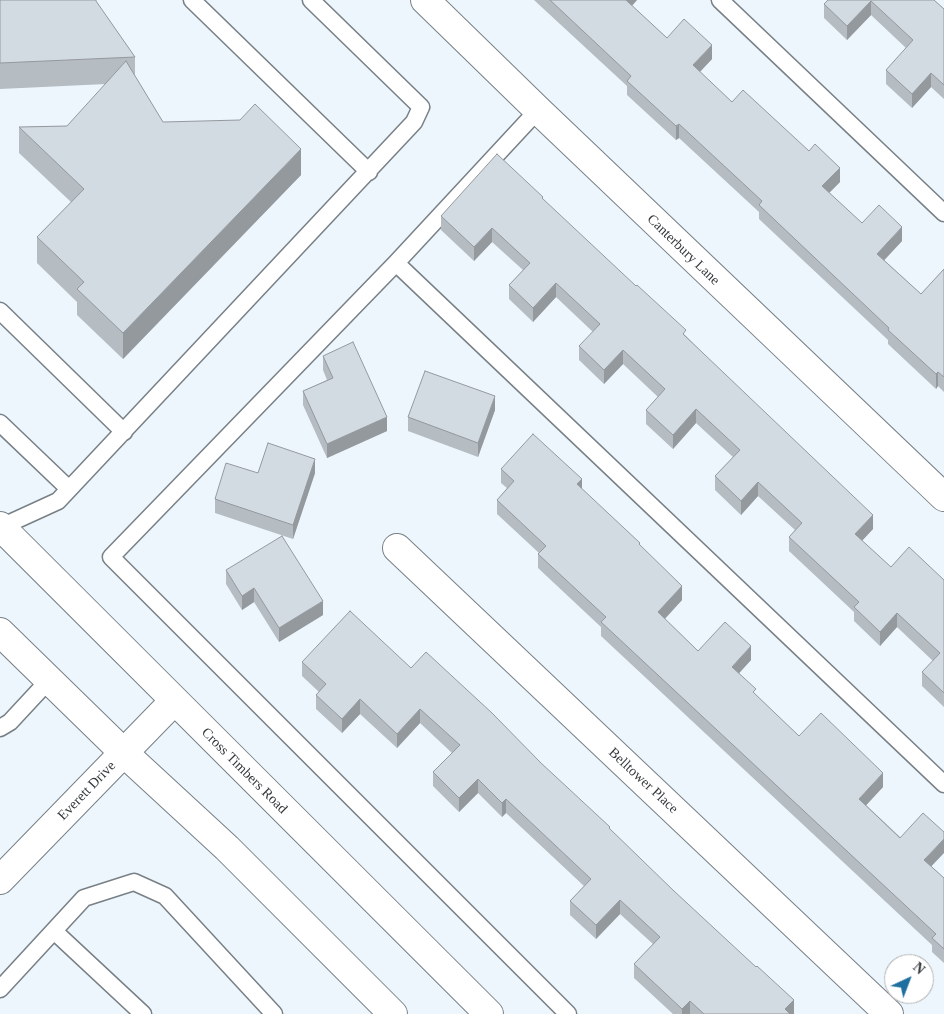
<!DOCTYPE html>
<style>
body{margin:0}
#map{position:relative;width:944px;height:1014px;overflow:hidden;background:#edf6fd;font-family:"Times New Roman",serif}
canvas{display:block}
.north{position:absolute;left:884px;top:954px;width:50px;height:50px;box-sizing:border-box;background:#fff;border:1px solid #adafb0;border-radius:50%;rotate:43deg;font-size:14px;font-weight:700;line-height:20px;text-align:center;color:#333739}
.north::after{content:'';display:block;margin:auto;width:18px;height:22px;background:#1d6fa0;clip-path:polygon(50% 0,100% 100%,50% 72%,0 100%)}
</style>
<div id="map">
<canvas width="944" height="1014"></canvas>
<div class="north">N</div>
</div>
<script>
const g = document.querySelector('canvas').getContext('2d');
g.lineJoin = 'round';
const toPath = rows => new Path2D(rows.map(r => 'M' + r).join(''));
function strokePath(path, color, width, dash) { g.strokeStyle = color; g.lineWidth = width; g.lineCap = dash ? 'butt' : 'round'; g.setLineDash(dash || []); g.stroke(path); }
function fill(path, color) { g.fillStyle = color; g.fill(path, 'evenodd'); }
function label(font, color, halo, rows, align = 'center') {
  g.font = font + ' "Times New Roman",serif'; g.lineWidth = 4.5; g.setLineDash([]); g.textBaseline = 'middle'; g.strokeStyle = halo; g.fillStyle = color; for (const [text, x, y, turn = 0] of rows) {
    g.save(); g.translate(x, y); g.rotate((+turn || 0) * Math.PI / 180); g.textAlign = isNaN(turn) ? turn : align; if (halo) g.strokeText(text, 0, 0); g.fillText(text, 0, 0); g.restore();
  }
}
const lane = toPath([
 [192,0,369,172],
 [720,0,944,213],
 [538,110,396,263,111,557,568,1014],
 [396,263,944,784],
 [0,311,124,432],
 [0,423,69,489],
 [1,527,58,501,414,122,421,107,311,0],
 [0,728,10,722,49,680],
 [54,931,143,1014],
 [0,989,84,898,134,882,165,896,274,1014]
]);
const street = toPath([
 [425,0,538,110,944,497],
 [397,548,889,1014],
 [0,880,174,701]
]);
const primary = toPath([
 [0,526,489,1014],
 [0,632,124,753,227,848,393,1014]
]);
strokePath(lane, '#788086', 19);
strokePath(street, '#788086', 30);
strokePath(primary, '#788086', 30);
strokePath(lane, '#fff', 16);
strokePath(street, '#fff', 28);
strokePath(primary, '#fff', 28);
fill(toPath([
 [0,0,97,3,135,57,135,76,163,122,301,175,123,359,77,315,77,302,37,263,37,237,71,202,19,153,19,127,67,126,106,84,0,89],
 [534,0,637,0,632,6,667,38,712,59,700,72,732,102,840,182,829,193,862,223,902,241,884,260,921,294,944,269,944,392,938,386,936,389,888,344,888,340,759,219,759,212,679,138,676,140,627,95,627,86],
 [828,0,934,0,944,9,944,99,931,87,912,108,886,84,886,70,906,48,871,15,847,40,824,18,824,4],
 [543,200,686,336,873,529,862,541,891,567,944,580,944,707,922,686,922,672,933,661,897,627,880,646,854,621,854,612,789,551,789,537,795,530,758,496,741,515,715,490,715,476,733,457,696,423,673,449,646,424,646,410,658,397,623,364,604,384,579,360,579,346,593,332,556,297,533,322,509,299,509,285,523,270,492,242,474,261,441,230,441,216],
 [323,356,387,431,327,458,303,405,303,391,327,380,323,370],
 [495,410,478,457,408,431,408,417],
 [501,469,582,489,640,546,682,600,665,619,698,651,751,660,739,673,756,695,799,736,883,787,866,805,944,878,944,963,932,952,932,945,601,636,601,627,538,568,538,554,539,553,497,514,497,500,507,488,501,483],
 [258,473,315,473,293,539,215,513,215,499],
 [226,570,323,615,279,642,254,602,242,610,226,584],
 [302,662,411,668,541,763,610,830,794,1014,673,1014,634,978,634,964,653,944,620,914,596,939,570,915,570,901,584,886,506,813,502,817,478,793,459,812,433,786,433,772,452,753,420,723,397,748,360,714,342,733,316,709,316,695,319,692,302,676]
]), '#b5bcc2');
fill(toPath([
 [625,0,637,0,625,13],
 [871,1,871,15,847,40,847,26],
 [712,45,712,59,693,79,693,65],
 [931,73,931,87,912,108,912,94],
 [679,124,679,138,676,140,676,126],
 [301,149,301,175,123,359,123,333],
 [840,168,840,182,822,200,822,186],
 [902,227,902,241,877,268,877,254],
 [492,228,492,242,474,261,474,247],
 [556,283,556,297,533,322,533,308],
 [623,350,623,364,604,384,604,370],
 [938,372,938,386,936,389,936,374],
 [495,396,495,410,478,457,478,443],
 [696,409,696,423,673,449,673,435],
 [387,417,387,431,327,458,327,444],
 [315,459,315,473,293,539,293,525],
 [582,479,582,493,577,484],
 [758,482,758,496,741,515,741,501],
 [873,515,873,529,855,548,855,534],
 [682,586,682,600,658,626,658,612],
 [254,588,254,602,242,610,242,596],
 [323,601,323,615,279,642,279,628],
 [897,613,897,627,880,646,880,632],
 [751,646,751,660,732,681,732,667],
 [360,699,360,714,342,733,342,719],
 [420,709,420,723,397,748,397,734],
 [883,773,883,787,859,813,859,799],
 [478,779,478,793,459,812,459,798],
 [506,799,506,813,502,817,502,803],
 [944,839,944,853,924,874,924,860],
 [620,900,620,914,596,939,596,925],
 [794,1000,794,1014,785,1014,785,1009],
 [690,1001,690,1014,682,1014,682,1009]
]), '#94999e');
const building = toPath([
 [0,0,96,0,96,1,135,57,0,63,0,0],
 [550,0,626,0,667,38,684,19,712,45,693,65,732,102,743,90,809,151,815,144,840,168,822,186,862,223,879,205,902,227,877,254,921,294,944,269,944,377,938,372,936,374,888,330,889,328,759,205,762,201,679,124,676,126,627,81,631,76,550,0],
 [828,0,934,0,944,9,944,85,931,73,912,94,886,70,913,40,871,1,847,26,824,4,828,0],
 [126,61,163,122,240,120,255,104,301,149,123,333,77,289,84,282,37,237,84,189,19,127,67,126,126,61],
 [497,154,543,197,542,198,636,286,637,285,686,330,683,334,873,515,855,534,891,567,909,547,944,580,944,693,922,672,940,653,897,613,880,632,854,607,859,602,789,537,802,523,758,482,741,501,715,476,740,450,696,409,673,435,646,410,665,389,623,350,604,370,579,346,600,324,556,283,533,308,509,285,530,263,492,228,474,247,441,216,497,154],
 [353,342,387,417,327,444,303,391,333,378,323,356,353,342],
 [425,371,495,396,478,443,408,417,425,371],
 [533,434,582,479,577,484,640,543,639,544,682,586,658,612,698,651,725,622,751,646,732,667,756,689,753,692,799,736,821,713,883,773,859,799,900,838,923,813,944,832,944,839,924,860,944,878,944,949,932,938,936,934,601,622,606,617,538,554,546,546,497,500,514,481,501,469,533,434],
 [268,443,315,459,293,525,215,499,226,463,258,473,268,443],
 [282,536,323,601,279,628,254,588,242,596,226,570,282,536],
 [350,611,411,668,426,652,492,713,541,763,610,827,609,828,674,891,756,967,757,966,794,1000,785,1009,790,1014,704,1014,690,1001,682,1009,634,964,660,937,620,900,596,925,570,901,591,879,506,799,502,803,478,779,459,798,433,772,460,745,420,709,397,734,360,699,342,719,316,695,326,684,302,662,350,611]
]);
fill(building, '#d3dbe2');
strokePath(building, '#94999e', 1);
label('14px', '#333739', '#fff', [
 ["Canterbury Lane",683,250,44],
 ["Cross Timbers Road",244,771,45],
 ["Belltower Place",643,781,43],
 ["Everett Drive",87,791,-46]
]);
</script>
